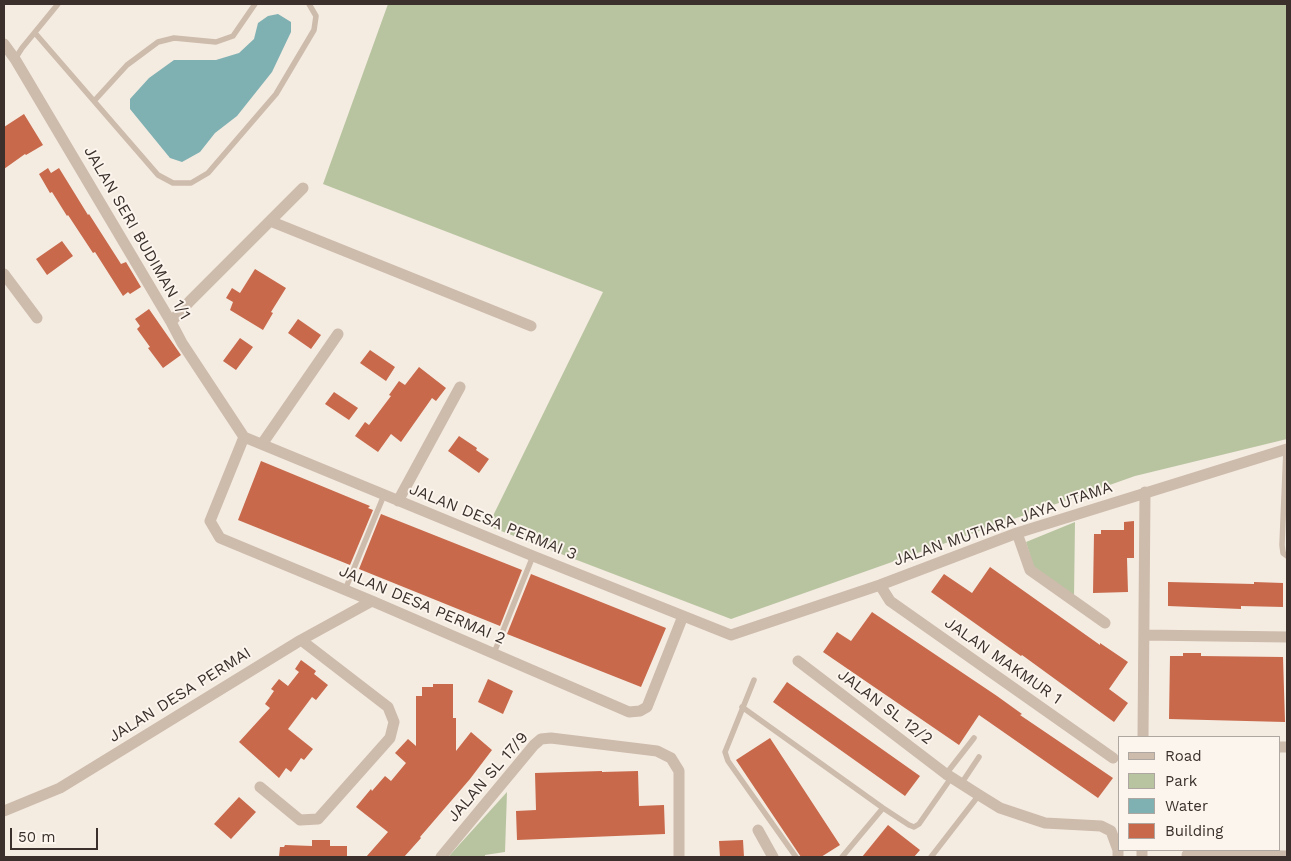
<!DOCTYPE html>
<style>
body{margin:0}
#map{position:relative;width:1291px;height:861px;overflow:hidden;background:#f4ebe1;font-family:"Work Sans",sans-serif}
canvas{display:block}
.frame{position:absolute;inset:0;border:5px solid #3b302b;pointer-events:none}
.legend{position:absolute;left:1118px;top:736px;width:162px;height:115px;box-sizing:border-box;background:#fbf5ee;border:1px solid #aea6a0;margin:0;padding:6px 9px;list-style:none;font-size:15px;color:#3b302b}
.legend li{display:flex;align-items:center;gap:10px;height:25px}
.legend b{width:25px;border:1px solid #aea6a0}
.scale{position:absolute;left:10px;top:828px;width:88px;height:22px;box-sizing:border-box;border:2px solid #3b302b;border-top:0;padding-left:6px;font-size:15px;line-height:18px;white-space:nowrap;color:#3b302b;-webkit-text-stroke:4px #fbf5ee;paint-order:stroke}
</style>
<div id="map">
<canvas width="1291" height="861"></canvas>
<div class="frame"></div>
<ul class="legend">
<li><b style="height:6px;background:#cdbbac"></b>Road</li>
<li><b style="height:14px;background:#b8c4a0"></b>Park</li>
<li><b style="height:14px;background:#7fb0b2"></b>Water</li>
<li><b style="height:14px;background:#c8694b"></b>Building</li>
</ul>
<div class="scale">50 m</div>
</div>
<script>
const g = document.querySelector('canvas').getContext('2d');
g.lineJoin = 'round';
function fill(path, color) { g.fillStyle = color; g.fill(path, 'evenodd'); }
const toPath = rows => new Path2D(rows.map(r => 'M' + r).join(''));
function strokePath(path, color, width, dash) { g.strokeStyle = color; g.lineWidth = width; g.lineCap = dash ? 'butt' : 'round'; g.setLineDash(dash || []); g.stroke(path); }
function label(font, color, halo, rows, align = 'center') {
  g.font = font + ' "Work Sans",sans-serif'; g.lineWidth = 4; g.setLineDash([]); g.textBaseline = 'middle'; g.strokeStyle = halo; g.fillStyle = color; for (const [text, x, y, turn = 0] of rows) {
    g.save(); g.translate(x, y); g.rotate((+turn || 0) * Math.PI / 180); g.textAlign = isNaN(turn) ? turn : align; if (halo) g.strokeText(text, 0, 0); g.fillText(text, 0, 0); g.restore();
  }
}
fill(toPath([
 [388,4,1287,4,1287,439,1135,476,731,619,488,526,603,292,323,184],
 [1075,522,1074,597,1034,568,1026,542],
 [507,792,505,852,485,855,485,857,450,857,449,856]
]), '#b8c4a0');
fill(toPath([
 [278,14,291,22,291,32,272,72,237,116,215,133,200,152,182,162,170,158,130,109,130,99,149,78,174,60,216,60,239,53,254,39,258,23,268,16]
]), '#7fb0b2');
fill(toPath([
 [24,114,43,145,26,155,25,154,4,169,4,127],
 [48,168,51,173,59,168,88,215,89,214,121,264,126,262,141,287,130,294,128,292,123,296,95,252,93,253,68,215,67,216,52,192,50,193,39,174],
 [62,241,73,256,47,275,36,259],
 [255,269,286,288,271,312,273,313,263,330,230,310,233,302,226,298,232,288,240,293],
 [149,309,181,355,163,368,148,348,150,347,137,329,140,326,135,319],
 [298,319,321,335,311,349,288,333],
 [240,338,253,347,236,370,223,361],
 [370,350,395,367,386,381,360,363],
 [419,367,446,388,436,401,432,398,401,442,391,434,378,452,355,436,365,422,369,425,391,396,389,395,399,381,405,385],
 [334,392,358,408,349,420,325,404],
 [459,436,477,448,476,450,489,459,479,473,448,451],
 [261,461,370,506,368,508,373,510,350,565,238,520],
 [381,514,522,570,500,626,359,569],
 [1134,521,1134,558,1127,558,1128,592,1093,593,1094,534,1101,534,1101,530,1124,530,1124,522],
 [990,567,1100,645,1100,643,1128,662,1109,689,1128,703,1114,722,1022,655,1021,656,931,592,944,574,972,593],
 [531,574,666,628,641,687,507,634],
 [1168,582,1254,584,1254,582,1283,583,1283,607,1241,606,1241,609,1168,606],
 [872,612,997,696,1022,714,1020,715,1113,778,1098,798,979,715,959,745,823,652,837,632,851,641],
 [1183,653,1201,653,1201,656,1283,657,1285,722,1169,719,1170,656,1183,656],
 [301,660,316,671,314,674,328,685,316,700,312,697,288,729,313,749,304,760,301,758,291,772,286,768,279,778,239,742,270,708,265,704,274,691,271,689,279,679,288,686,299,672,295,669],
 [488,679,513,691,503,714,478,702],
 [787,682,920,776,905,796,773,702],
 [433,684,453,684,453,718,456,718,456,751,471,732,492,750,470,779,420,837,421,838,404,857,366,857,388,832,356,807,371,789,372,791,385,776,391,781,406,763,395,753,408,739,416,746,416,696,422,696,422,687,433,687],
 [770,738,840,845,821,857,801,857,736,760],
 [602,771,602,772,638,771,639,806,664,805,665,834,517,840,516,811,536,810,535,773],
 [239,797,256,812,231,839,214,824],
 [888,825,920,850,914,857,862,857],
 [312,840,330,840,330,846,347,846,347,857,279,857,280,847,284,847,285,845,312,846],
 [743,840,744,857,720,857,719,841]
]), '#c8694b');
strokePath(toPath([
 [35,33,158,175,173,183,191,183,208,173,276,94,314,30,316,16,309,4],
 [15,59,22,48,58,4],
 [95,100,127,65,158,42,174,38,216,42,233,36,255,4],
 [1286,449,1282,545,1283,553,1287,556],
 [345,590,384,495],
 [494,653,533,556],
 [754,680,725,752,728,761,796,857],
 [742,707,883,808,909,825,914,827,919,824,951,778],
 [946,774,974,738],
 [961,784,979,757],
 [842,857,883,808],
 [931,857,979,795]
]), '#cdbbac', 5.5);
strokePath(toPath([
 [4,44,15,59,171,322,182,343,244,437],
 [270,221,531,326],
 [4,274,37,318],
 [171,322,190,301,303,188],
 [244,437,533,556,731,635,880,585,1017,533,1287,449],
 [244,437,210,521,220,538,372,601,629,712,640,711,647,707,683,616],
 [262,444,338,334],
 [398,501,460,387],
 [1017,533,1030,570,1105,623],
 [880,585,890,601,1113,758],
 [1144,635,1287,637],
 [798,661,946,774,979,795,1000,808,1045,823,1101,826,1111,831,1118,850,1118,857],
 [1143,737,1145,492],
 [1280,747,1287,747],
 [260,787,300,820,318,819,390,738,394,722,388,707,301,640],
 [4,811,60,788,301,640,372,601],
 [758,830,773,857],
 [1187,855,1287,856],
 [441,857,534,745,541,739,551,738,657,751,671,758,679,771,679,857],
 [1142,857,1142,850]
]), '#cdbbac', 11);
label('16px', '#3b302b', '#fbf5ee', [
 ["JALAN SERI BUDIMAN 1/1",137,233,60],
 ["JALAN DESA PERMAI 3",493,522,22],
 ["JALAN MUTIARA JAYA UTAMA",1003,524,-19],
 ["JALAN DESA PERMAI 2",422,605,23],
 ["JALAN MAKMUR 1",1003,661,35],
 ["JALAN DESA PERMAI",180,695,-32],
 ["JALAN SL 12/2",885,707,37],
 ["JALAN SL 17/9",488,777,-49]
]);
</script>
